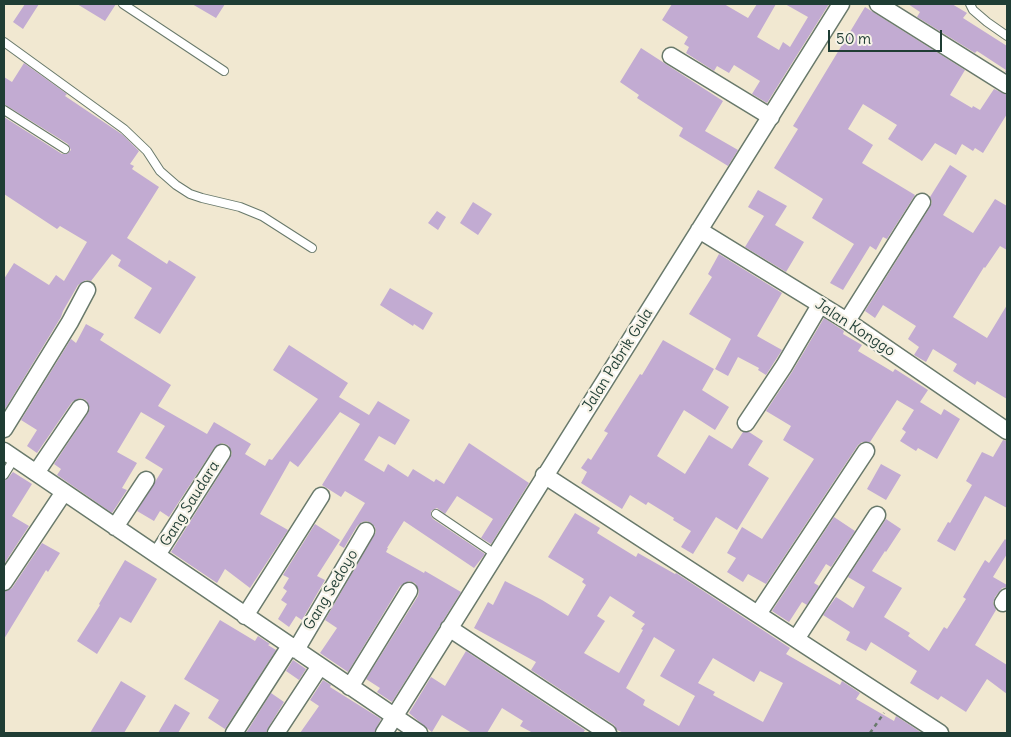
<!DOCTYPE html>
<style>
body{margin:0}
#map{position:relative;width:1011px;height:737px;overflow:hidden;background:#f1e8d1;font-family:Delius,sans-serif}
canvas{display:block}
.frame{position:absolute;inset:0;border:5px solid #1f3d34;pointer-events:none}
.scale{position:absolute;left:828px;top:30px;width:114px;height:22px;box-sizing:border-box;border:2px solid #1f3d34;border-top:0;padding-left:6px;font-size:15px;line-height:18px;white-space:nowrap;color:#1f3d34;-webkit-text-stroke:4px #f7f3e8;paint-order:stroke}
</style>
<div id="map">
<canvas width="1011" height="737"></canvas>
<div class="frame"></div>
<div class="scale">50 m</div>
</div>
<script>
const g = document.querySelector('canvas').getContext('2d');
g.lineJoin = 'round';
function fill(path, color) { g.fillStyle = color; g.fill(path, 'evenodd'); }
const toPath = rows => new Path2D(rows.map(r => 'M' + r).join(''));
function strokePath(path, color, width, dash) { g.strokeStyle = color; g.lineWidth = width; g.lineCap = dash ? 'butt' : 'round'; g.setLineDash(dash || []); g.stroke(path); }
function label(font, color, halo, rows, align = 'center') {
  g.font = font + ' Delius,sans-serif'; g.lineWidth = 4.5; g.setLineDash([]); g.textBaseline = 'middle'; g.strokeStyle = halo; g.fillStyle = color; for (const [text, x, y, turn = 0] of rows) {
    g.save(); g.translate(x, y); g.rotate((+turn || 0) * Math.PI / 180); g.textAlign = isNaN(turn) ? turn : align; if (halo) g.strokeText(text, 0, 0); g.fillText(text, 0, 0); g.restore();
  }
}
fill(toPath([
 [25,4,39,4,23,29,13,22],
 [77,4,116,4,105,21],
 [192,4,225,4,216,18],
 [672,4,724,4,748,18,757,4,776,4,757,37,779,50,783,42,790,47,808,17,785,4,829,4,767,103,752,94,760,81,734,65,729,73,717,66,714,71,686,53,689,47,684,44,688,37,662,20],
 [908,4,952,4,967,13,963,18,1007,46,1007,73,1005,72,1006,70,977,51,975,53,917,17,920,12],
 [865,7,965,70,950,95,972,108,973,106,980,110,994,89,1007,95,1007,114,983,153,975,148,973,151,962,144,956,155,935,143,922,161,888,139,897,125,863,104,848,129,873,145,862,163,915,195,887,239,883,237,876,250,870,246,843,290,830,283,854,244,812,218,823,199,774,168,798,129,793,126],
 [641,48,723,101,705,131,738,150,728,166,679,136,683,128,637,98,639,95,620,82],
 [24,63,67,94,65,96,123,135,139,151,130,164,134,166,132,169,159,187,127,238,167,264,169,260,196,277,160,334,134,318,152,288,118,266,121,260,112,254,91,281,86,280,78,285,63,311,61,317,5,409,4,279,14,263,49,285,56,275,64,281,87,242,60,226,57,229,4,194,4,117,62,154,67,154,71,150,68,144,4,104,4,77,12,82],
 [950,165,967,176,943,215,973,233,995,199,1007,206,1007,250,1000,246,985,268,984,267,953,317,987,338,1007,305,1007,399,977,381,975,385,953,371,957,364,933,349,926,362,914,355,919,347,908,339,916,326,883,305,875,318,865,311,930,207,932,202,930,197],
 [758,190,787,206,775,225,804,242,786,272,745,247,764,216,748,207],
 [473,202,492,214,478,235,460,223],
 [437,211,446,217,438,230,428,223],
 [719,254,782,293,757,336,782,350,766,375,758,370,759,368,738,357,728,376,715,369,731,339,689,314,712,277,708,274],
 [390,288,433,313,423,330,414,324,413,326,380,305],
 [824,318,844,331,843,334,862,345,858,351,893,372,895,369,928,390,920,402,941,415,944,409,960,419,937,459,918,448,916,451,900,441,906,432,902,429,914,410,897,400,870,442,862,442,858,445,766,584,748,574,743,582,727,572,736,558,727,553,742,527,762,539,814,459,783,440,791,426,766,411,792,372],
 [86,324,104,334,100,340,171,385,158,406,207,434,214,422,251,444,245,454,265,466,269,459,272,460,318,399,273,370,289,345,348,383,339,397,369,415,378,401,410,420,395,445,379,436,364,460,384,472,388,464,408,477,413,469,434,482,436,479,444,484,469,443,529,483,491,544,481,538,493,519,457,496,445,514,437,508,431,511,431,516,433,519,485,554,474,568,404,521,387,548,388,548,386,552,424,573,425,571,461,592,392,702,377,692,380,688,366,679,418,596,419,591,415,583,409,581,400,586,348,672,320,653,337,628,325,620,376,532,375,527,371,523,367,521,362,522,357,526,344,548,339,545,365,503,345,491,341,497,322,485,360,424,340,412,298,467,290,461,260,514,288,530,250,588,225,569,217,583,171,552,230,458,232,453,228,445,222,443,214,448,169,517,160,511,154,521,137,511,163,469,145,458,165,426,141,412,117,452,137,463,122,488,127,490,112,513,57,475,61,469,54,464,88,413,90,408,86,400,80,398,72,402,37,453,27,446,37,430,21,420,71,339,76,343],
 [663,340,714,369,702,390,729,407,715,430,684,410,657,456,685,474,709,435,732,449,743,432,749,432,763,441,748,465,769,478,737,530,716,517,693,554,681,547,691,531,673,520,674,518,648,502,646,505,630,495,622,509,581,483,587,472,581,468,588,458,591,460,608,433,604,431,640,374,642,375],
 [1003,440,1007,441,1007,508,985,496,955,551,937,541,948,522,950,523,972,485,966,481,982,452,993,457],
 [881,464,901,475,886,500,867,489],
 [13,472,32,484,12,516,29,526,4,564,4,481,8,478],
 [575,513,600,528,597,533,636,557,638,553,675,574,676,573,790,648,786,654,840,685,842,681,860,693,856,699,894,721,896,716,922,733,624,733,617,730,614,725,531,670,536,662,474,628,488,602,493,605,505,581,542,600,568,616,586,585,582,582,584,579,548,557],
 [610,596,635,612,632,616,645,624,641,629,643,630,619,673,584,653,605,621,597,616],
 [654,637,675,650,660,676,695,696,679,726,643,705,645,700,626,688],
 [713,658,754,682,760,671,783,683,763,722,713,695,715,692,698,683],
 [834,517,855,531,831,567,826,564,814,583,819,586,807,605,802,602,789,622,772,611],
 [886,519,901,529,886,552,885,551,872,571,902,588,884,617,910,633,908,636,929,651,944,627,947,629,966,599,963,597,985,560,989,563,1005,539,1007,541,1007,554,993,577,1007,585,1007,587,1002,588,995,597,993,603,996,610,975,645,1007,665,1007,694,987,679,966,712,941,696,938,700,910,683,917,671,871,642,866,651,846,640,850,632,823,615,836,597,853,608,865,587,848,577],
 [315,524,340,540,317,576,325,580,302,620,296,616,289,627,278,619,287,604,281,600,287,591,283,588,289,578,283,575],
 [42,543,60,553,48,572,46,570,4,639,4,592,12,588],
 [125,560,157,579,131,623,120,617,97,654,77,641,100,605,99,604],
 [220,620,255,641,258,636,270,644,268,645,276,650,225,729,208,718,219,700,184,679],
 [466,651,585,730,583,733,533,733,520,726,523,721,502,708,487,733,472,733,442,715,432,732,428,729,409,713,431,677,445,686],
 [293,660,306,669,299,680,286,671],
 [323,680,331,685,330,687,381,719,374,733,300,733,319,706,310,700],
 [121,681,146,696,124,733,90,733],
 [271,693,284,702,268,728,266,733,246,733],
 [175,704,190,713,178,733,158,733]
]), '#c2abd2');
const service = toPath([
 [123,4,224,71],
 [970,4,973,10,987,22,1007,36],
 [4,42,124,129,147,151,160,171,176,185,190,194,202,198,240,207,262,216,312,248],
 [4,110,65,149],
 [4,475,14,459],
 [436,514,495,554]
]);
const minor = toPath([
 [878,4,1007,85],
 [671,56,771,117],
 [699,230,847,321,1007,431],
 [847,321,922,202],
 [746,423,784,366,820,305],
 [4,429,70,322,87,290],
 [4,451,419,733],
 [36,473,80,408],
 [544,475,940,733],
 [115,527,146,480],
 [157,555,222,453],
 [4,582,64,492],
 [1003,603,1007,597],
 [758,614,866,451],
 [245,616,321,496],
 [449,628,608,733],
 [796,639,877,515],
 [296,650,366,531],
 [350,687,409,591],
 [234,733,290,646],
 [276,733,320,666],
 [384,733,841,4]
]);
strokePath(service, '#68796b', 10);
strokePath(minor, '#68796b', 19);
strokePath(toPath([
 [870,733,884,713]
]), '#68796b', 2.5, [4, 4]);
strokePath(service, '#fff', 8);
strokePath(minor, '#fff', 16);
label('15px', '#1f3d34', '#f7f3e8', [
 ["Jalan Konggo",855,328,33],
 ["Jalan Pabrik Gula",618,360,-58],
 ["Gang Saudara",190,504,-58],
 ["Gang Sedoyo",331,590,-59]
]);
</script>
